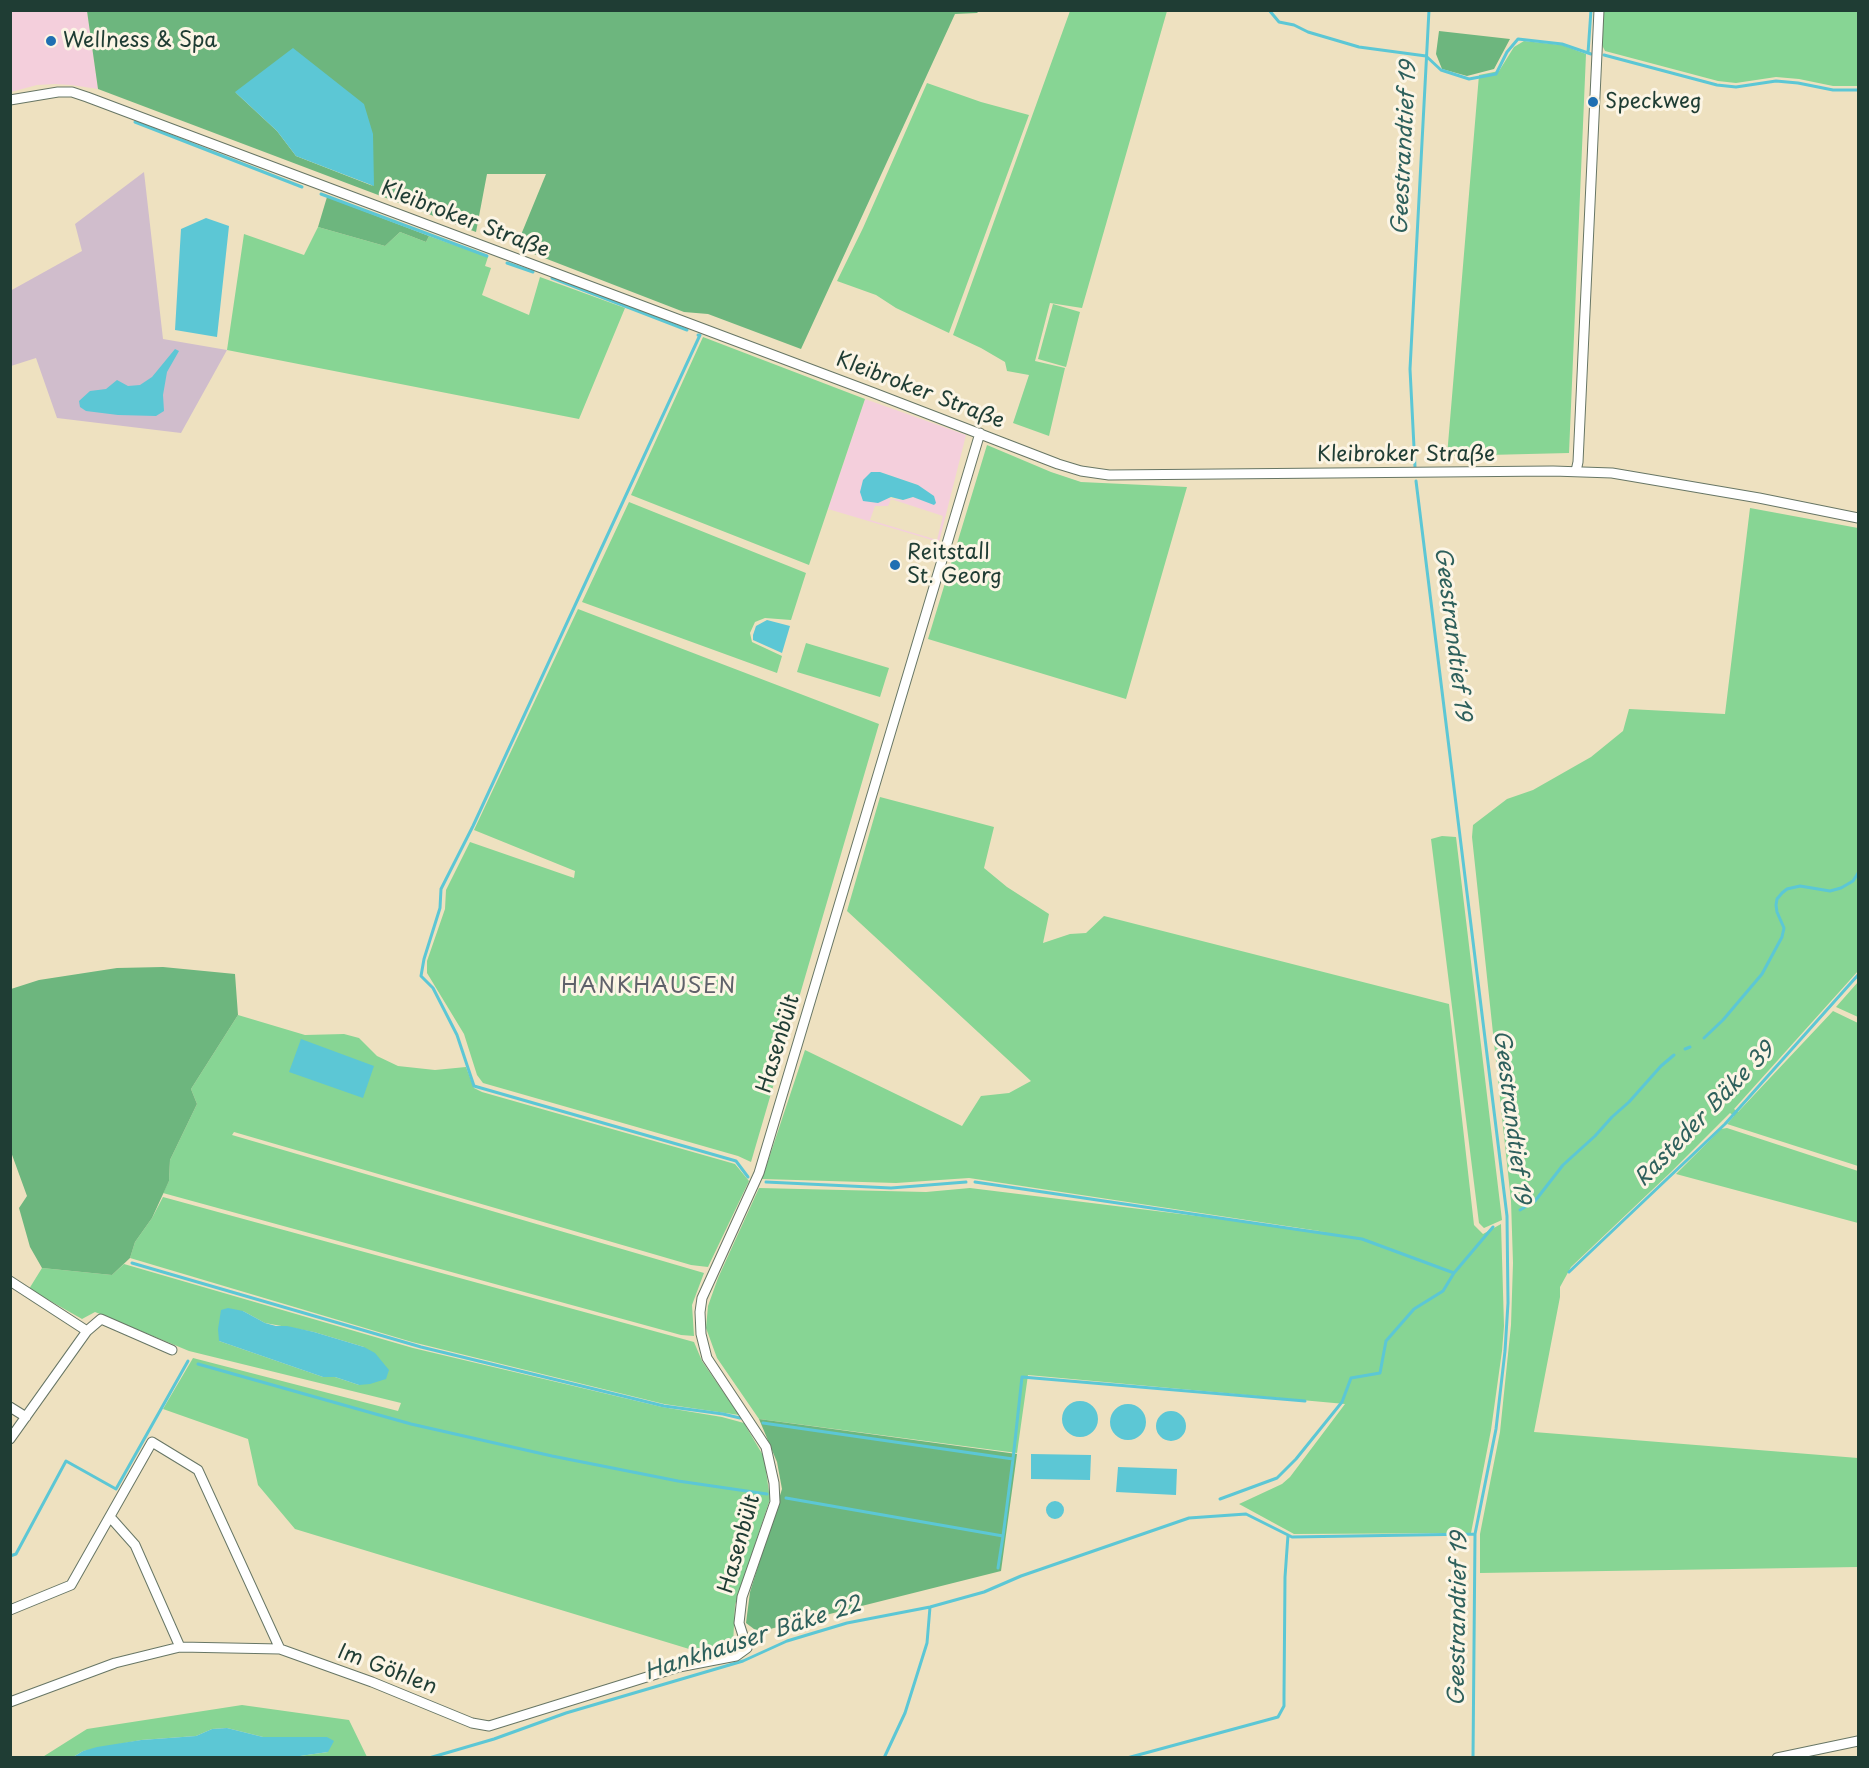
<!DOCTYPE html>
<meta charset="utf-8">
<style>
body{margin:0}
#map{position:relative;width:1869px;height:1768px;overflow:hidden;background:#eee1c0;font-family:"Playpen Sans",sans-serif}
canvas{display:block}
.frame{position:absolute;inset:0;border:12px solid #1f3d34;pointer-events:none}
</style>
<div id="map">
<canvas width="1869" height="1768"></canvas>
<div class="frame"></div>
</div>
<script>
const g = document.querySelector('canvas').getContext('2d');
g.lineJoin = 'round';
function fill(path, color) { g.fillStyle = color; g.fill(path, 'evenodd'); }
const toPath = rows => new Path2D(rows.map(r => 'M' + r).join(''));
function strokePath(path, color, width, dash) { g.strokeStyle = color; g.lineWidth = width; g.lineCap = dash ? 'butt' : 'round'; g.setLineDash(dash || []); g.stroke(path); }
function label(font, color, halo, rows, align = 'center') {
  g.font = font + ' "Playpen Sans",sans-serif'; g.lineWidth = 6; g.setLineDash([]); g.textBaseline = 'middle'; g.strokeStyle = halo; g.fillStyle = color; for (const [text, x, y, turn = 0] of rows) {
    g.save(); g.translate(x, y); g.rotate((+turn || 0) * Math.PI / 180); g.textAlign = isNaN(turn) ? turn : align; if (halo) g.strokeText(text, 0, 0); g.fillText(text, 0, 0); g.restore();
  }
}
fill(toPath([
 [11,11,87,11,98,89,71,85,55,84,37,85,11,92],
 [865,399,966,435,939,542,828,509],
 [880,472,918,485,922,499,913,497,903,500,885,498],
 [891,499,943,516,937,540,870,520,875,506,888,506]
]), '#f4cfdc');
fill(toPath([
 [144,172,163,339,227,350,181,433,57,418,36,358,11,366,10,291,82,251,75,224]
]), '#d0bdcc');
fill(toPath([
 [1070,11,1167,11,1082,308,1050,303,1035,361,1065,368,1049,436,1013,423,1029,375,1007,371,1005,362,981,348,953,335],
 [1603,11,1858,11,1858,86,1833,86,1799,79,1776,77,1736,83,1718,81,1605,51,1601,43],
 [1524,41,1562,45,1586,54,1569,453,1447,456,1479,75,1499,71,1514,47],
 [927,83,981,102,1029,115,949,333,896,308,876,295,837,281,863,228],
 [318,227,385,246,400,232,426,242,429,236,488,257,485,266,491,268,482,295,529,315,540,277,625,308,579,419,227,350,244,234,304,255],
 [1053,304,1080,312,1066,367,1038,359],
 [703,337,865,399,809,565,631,495],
 [987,445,1051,472,1081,482,1187,487,1126,699,928,639],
 [629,502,806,573,791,620,765,618,755,622,750,633,752,642,782,656,777,673,582,602],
 [1750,508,1858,528,1858,971,1734,1109,1738,1112,1833,1011,1858,1023,1858,1166,1727,1124,1734,1116,1730,1113,1671,1172,1571,1267,1560,1287,1560,1297,1534,1432,1858,1458,1858,1567,1480,1573,1480,1534,1500,1432,1511,1325,1513,1263,1511,1201,1472,837,1473,825,1507,799,1533,790,1591,757,1623,731,1629,709,1725,714],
 [578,609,879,724,751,1162,738,1156,483,1083,477,1075,464,1034,427,973,427,961,445,909,446,890,470,842,574,878,575,871,474,830],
 [806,643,889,668,880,697,797,672],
 [880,797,994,827,984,868,1007,887,1049,914,1043,943,1070,934,1086,933,1104,916,1449,1004,1474,1225,1483,1234,1501,1224,1504,1326,1502,1351,1491,1430,1471,1533,1294,1534,1239,1504,1282,1484,1290,1477,1345,1404,1028,1375,1017,1453,759,1419,717,1358,706,1328,708,1306,718,1278,759,1188,926,1192,970,1188,1326,1232,969,1178,896,1183,762,1179,805,1050,962,1126,981,1096,1009,1093,1031,1081,847,911],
 [1442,836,1456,837,1502,1220,1484,1228,1479,1223,1431,839],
 [1858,982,1858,1017,1836,1007],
 [238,1015,305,1035,344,1034,359,1038,377,1056,398,1066,435,1070,466,1067,474,1088,482,1092,735,1164,749,1181,708,1267,691,1265,234,1132,232,1135,704,1273,692,1305,694,1336,681,1335,163,1193,169,1181,170,1160,197,1104,191,1089],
 [1727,1128,1858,1171,1858,1223,1676,1174,1721,1129],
 [163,1197,694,1342,702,1361,739,1415,664,1404,412,1342,130,1258,135,1242,152,1218],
 [124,1264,413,1348,662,1407,722,1417,744,1423,764,1457,770,1499,735,1605,733,1645,699,1652,295,1529,258,1485,248,1439,163,1409,193,1358,398,1411,401,1403,189,1351,95,1312,82,1319,29,1289,42,1268,112,1275],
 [243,1311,265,1323,314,1332,364,1347,359,1385,335,1377,323,1377,219,1341],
 [242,1705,349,1720,367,1757,293,1757,328,1752,327,1737,263,1737,227,1728,212,1729,196,1736,141,1740,83,1751,73,1757,41,1758,87,1729]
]), '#87d594');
fill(toPath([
 [87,11,979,11,977,13,955,14,801,349,708,314,684,312,516,247,546,174,487,174,476,232,98,89],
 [235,92,373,186,296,156,277,131],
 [1439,31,1510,39,1494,69,1467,76,1442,69,1436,54],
 [327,197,429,236,426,242,400,232,385,246,318,227],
 [163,967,235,974,238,1015,191,1089,197,1104,170,1160,169,1181,152,1218,135,1242,130,1258,112,1275,42,1268,30,1247,19,1208,27,1196,11,1152,11,989,39,980,117,968],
 [759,1419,1017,1454,1001,1571,758,1632,746,1623,750,1592,782,1489,777,1462]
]), '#6db67e');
fill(toPath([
 [293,48,364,104,373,134,374,186,296,156,277,131,235,92],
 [206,218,229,226,217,337,175,330,181,229],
 [175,349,179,351,167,372,163,395,164,411,156,416,118,415,86,411,80,407,79,401,90,391,106,389,117,380,128,386,140,385,152,377],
 [871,472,880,472,918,485,934,496,936,503,934,505,913,497,903,500,891,497,878,503,863,501,860,492,863,480],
 [767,620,790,626,782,653,753,640,753,635,756,626],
 [301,1039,374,1066,363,1098,289,1072],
 [228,1308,243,1311,265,1323,276,1326,287,1326,314,1332,364,1347,375,1353,389,1370,386,1379,370,1384,359,1385,335,1377,323,1377,219,1341,218,1329,221,1310],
 '1062 1419a18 18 0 1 1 36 0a18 18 0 1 1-36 0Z',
 '1110 1422a18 18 0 1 1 36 0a18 18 0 1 1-36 0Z',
 '1156 1426a15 15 0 1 1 30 0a15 15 0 1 1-30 0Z',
 [1031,1454,1091,1455,1090,1480,1031,1479],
 [1118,1467,1177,1469,1176,1495,1116,1492],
 '1046 1510a9 9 0 1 1 18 0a9 9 0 1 1-18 0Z',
 [227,1728,263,1737,327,1737,334,1741,328,1752,293,1757,73,1757,83,1751,97,1747,141,1740,196,1736,212,1729]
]), '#5cc7d5');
strokePath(toPath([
 [1269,10,1279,22,1294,25,1308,32,1359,47,1426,56,1441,70,1469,79,1496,74,1507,52,1518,39,1562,44,1591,54],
 [1588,53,1591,10],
 [1604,55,1717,85,1736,87,1776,81,1798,83,1833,90,1858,90],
 [135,122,302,187],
 [321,194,487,256],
 [507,263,533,272],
 [552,278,687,330],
 [698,335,700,335,473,826,441,889,440,908,424,959,421,976,433,988,457,1035,474,1086,736,1161,748,1177],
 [1415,467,1410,369,1429,10],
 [1416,481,1507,1216,1508,1303,1505,1351,1496,1429,1475,1534,1473,1758],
 [1704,1038,1723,1020,1762,974,1782,937,1784,928,1777,912,1776,905,1777,899,1782,893,1787,889,1800,886,1830,891,1841,888,1853,881,1858,873],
 [1685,1049,1690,1047],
 [766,1182,891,1188,966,1182],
 [975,1182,1362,1239,1454,1273],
 [1520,1210,1535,1201,1563,1165,1595,1136,1612,1117,1629,1102,1661,1066,1674,1055],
 [132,1263,421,1347,664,1406,723,1414,740,1418],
 [1569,1272,1725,1124,1858,975],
 [198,1364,411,1424,552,1456,678,1481,767,1494],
 [763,1423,1013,1459,1003,1536],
 [1013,1459,1022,1377,1305,1401],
 [786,1498,1003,1536,998,1568],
 [1220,1499,1277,1478,1296,1459,1342,1402,1351,1378,1380,1373,1386,1341,1414,1309,1443,1291,1454,1273,1493,1227],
 [10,1556,16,1554,66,1461,116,1489,188,1361],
 [429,1758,494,1739,566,1713,743,1661,787,1641,847,1623,930,1607,984,1592,1021,1576,1189,1518,1246,1514,1292,1537,1475,1534],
 [884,1758,905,1713,927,1643,930,1607],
 [1127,1758,1278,1717,1284,1706,1284,1695,1285,1577,1288,1535]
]), '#5cc7d5', 3);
const minor = toPath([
 [10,100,58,92,72,92,87,97,874,393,1058,464,1081,471,1109,475,1553,471,1612,473,1759,498,1858,518],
 [1576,471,1578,462,1599,10],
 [10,1281,87,1331,10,1439],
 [87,1331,101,1319,172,1350],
 [10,1407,26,1417],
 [111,1518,135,1545,180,1647],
 [10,1610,71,1585,152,1442,198,1470,280,1649],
 [10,1702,115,1663,180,1647,280,1649,372,1682,472,1723,489,1726,679,1667,736,1656,747,1648,739,1623,742,1597,775,1502,774,1483,766,1447,707,1358,701,1334,700,1312,702,1298,759,1173,980,433],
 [1777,1758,1858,1741]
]);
strokePath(minor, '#677665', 11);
strokePath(minor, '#fff', 9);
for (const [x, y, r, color] of [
 [51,41,6,"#1f6fb2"],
 [1593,102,6,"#1f6fb2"],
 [895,565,6,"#1f6fb2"]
]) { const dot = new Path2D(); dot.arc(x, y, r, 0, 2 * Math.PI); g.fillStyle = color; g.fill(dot); strokePath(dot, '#fcf5e5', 2); }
label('21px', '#1f3d34', '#fcf5e5', [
 ["Wellness & Spa",63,41],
 ["Speckweg",1605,102],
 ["Reitstall",907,553],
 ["St. Georg",907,577]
], 'left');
label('21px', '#1f3d34', '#fcf5e5', [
 ["Kleibroker Straße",465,220,21],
 ["Kleibroker Straße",920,391,21],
 ["Kleibroker Straße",1406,455],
 ["Hasenbült",779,1044,-73],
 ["Hasenbült",740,1544,-74],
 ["Im Göhlen",387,1670,21]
]);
label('italic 22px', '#2e605c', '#fcf5e5', [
 ["Geestrandtief 19",1405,148,-87],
 ["Geestrandtief 19",1452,634,83],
 ["Rasteder Bäke 39",1705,1115,-46],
 ["Geestrandtief 19",1511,1117,83],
 ["Geestrandtief 19",1459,1619,-89],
 ["Hankhauser Bäke 22",753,1639,-18]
]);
g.letterSpacing = '1.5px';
label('22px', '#5f616a', '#fcf5e5', [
 ["HANKHAUSEN",649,987]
]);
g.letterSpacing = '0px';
</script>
